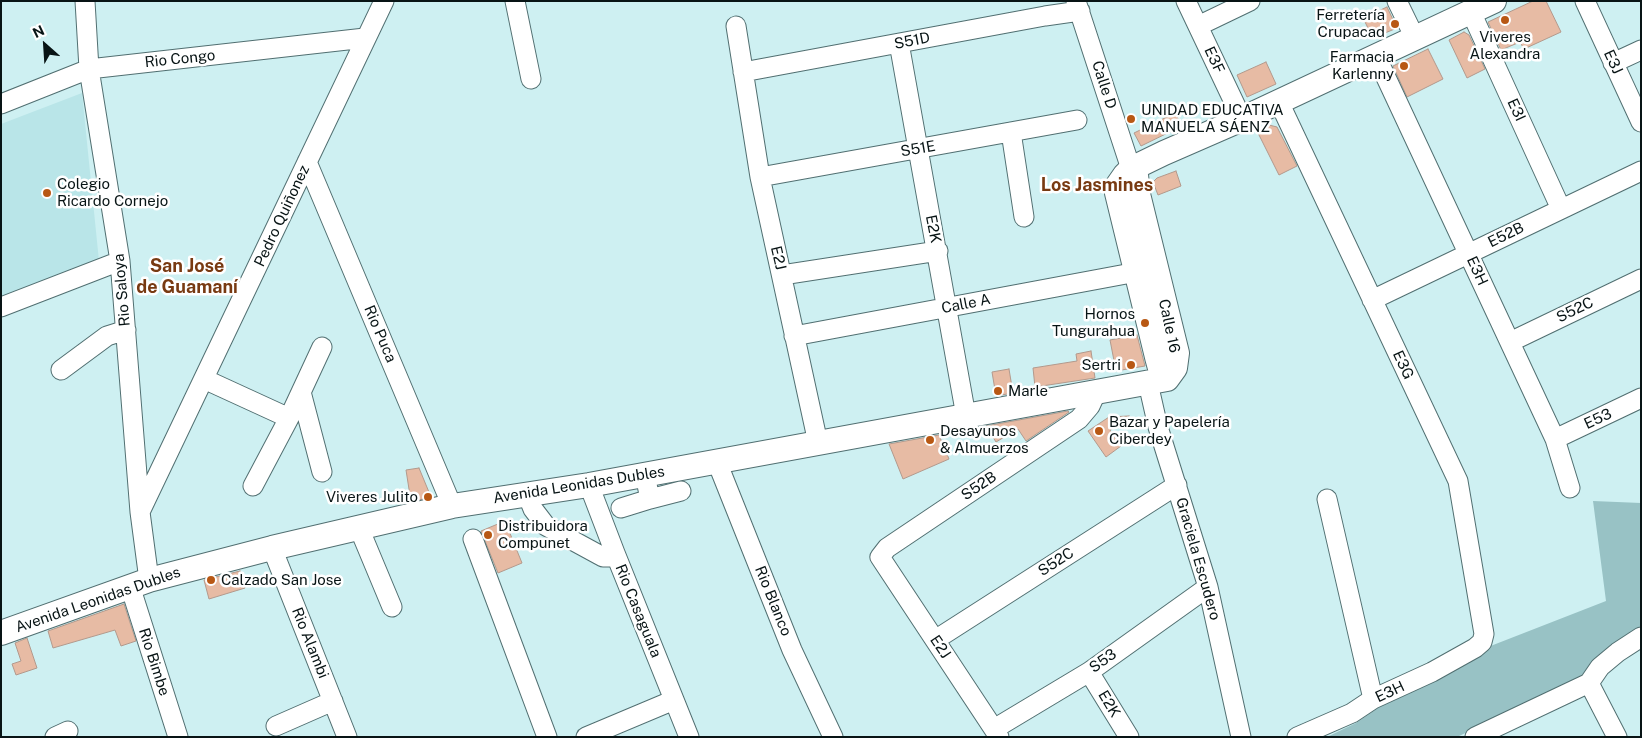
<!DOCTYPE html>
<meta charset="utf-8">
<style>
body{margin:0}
#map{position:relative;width:1642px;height:738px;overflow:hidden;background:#cef0f2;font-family:"Public Sans",sans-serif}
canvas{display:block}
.frame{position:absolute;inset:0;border:2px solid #081415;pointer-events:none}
.north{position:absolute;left:20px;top:20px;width:50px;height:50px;-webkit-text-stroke:4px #fff;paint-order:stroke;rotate:334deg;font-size:14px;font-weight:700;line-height:20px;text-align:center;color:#081415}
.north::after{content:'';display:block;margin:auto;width:18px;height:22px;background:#081415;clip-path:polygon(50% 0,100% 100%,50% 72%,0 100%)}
</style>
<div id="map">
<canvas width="1642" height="738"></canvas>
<div class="frame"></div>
<div class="north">N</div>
</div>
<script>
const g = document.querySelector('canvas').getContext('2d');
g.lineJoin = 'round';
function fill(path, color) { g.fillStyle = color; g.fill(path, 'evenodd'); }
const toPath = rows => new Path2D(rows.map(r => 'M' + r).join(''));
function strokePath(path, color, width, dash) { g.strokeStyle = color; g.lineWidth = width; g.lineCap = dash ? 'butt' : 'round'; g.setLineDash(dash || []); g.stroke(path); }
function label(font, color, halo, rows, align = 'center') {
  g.font = font + ' "Public Sans",sans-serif'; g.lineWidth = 5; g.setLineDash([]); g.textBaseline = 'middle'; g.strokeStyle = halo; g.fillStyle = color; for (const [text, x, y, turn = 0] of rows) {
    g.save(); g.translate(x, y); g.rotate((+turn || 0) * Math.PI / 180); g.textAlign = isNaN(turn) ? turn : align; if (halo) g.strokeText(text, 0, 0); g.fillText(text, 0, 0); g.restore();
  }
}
fill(toPath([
 [82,93,99,261,1,299,1,124]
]), '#b9e5e8');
fill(toPath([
 [1593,501,1641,503,1641,628,1597,659,1578,679,1457,737,1327,737,1356,723,1381,706,1434,681,1488,647,1606,601]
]), '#98c2c5');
const building = toPath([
 [1533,1,1546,1,1561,32,1524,49,1520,42,1501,50,1488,22,1533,1],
 [1387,7,1397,28,1373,38,1363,18,1387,7],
 [1464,32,1469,35,1485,69,1467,78,1449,40,1464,32],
 [1428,49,1443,79,1407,97,1393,66,1428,49],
 [1266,62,1276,84,1247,97,1237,75,1266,62],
 [1175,113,1182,126,1141,146,1134,133,1175,113],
 [1269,125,1277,127,1297,166,1279,175,1257,131,1269,125],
 [1176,171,1181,186,1158,195,1153,182,1157,178,1176,171],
 [1137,335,1145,366,1116,371,1110,340,1137,335],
 [1091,351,1095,378,1035,387,1033,368,1077,361,1076,354,1091,351],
 [1009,369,1013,393,996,396,992,372,1009,369],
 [1068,411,1069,412,1026,441,1018,429,996,442,986,426,1068,411],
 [1129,416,1110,430,1121,446,1106,457,1088,431,1109,417,1129,416],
 [939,435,949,459,903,479,889,444,939,435],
 [419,468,431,497,411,502,406,470,419,468],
 [505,521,522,563,498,573,481,531,505,521],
 [240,571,245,588,209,599,204,580,240,571],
 [124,604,136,641,121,646,115,630,53,648,48,631,124,604],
 [27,638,37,668,16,675,12,664,21,661,15,643,27,638]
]);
fill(building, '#e7bba4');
strokePath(building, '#b2998c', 1);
const minor = toPath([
 [85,1,89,69,120,261,140,512,149,580],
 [515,1,531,79],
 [1076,1,1131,169],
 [1186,1,1242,119],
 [1397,1,1415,38],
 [1585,1,1641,122],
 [1471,12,1561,209],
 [736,26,760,177,818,443],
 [1198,26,1250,1],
 [899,43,966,416],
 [1376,56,1555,439,1570,488],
 [1613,63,1641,50],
 [743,72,1045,16,1080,11],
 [1279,102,1458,481,1484,634,1482,642,1475,648,1432,672,1373,699,1352,713,1297,737],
 [1,104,89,69,365,38],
 [1011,132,1024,217],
 [307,162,452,506],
 [760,177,1077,120],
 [782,275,938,251],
 [1372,300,1641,171],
 [1,307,120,261],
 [794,336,1137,272],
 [1510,342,1641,279],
 [61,370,107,336,126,330],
 [204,379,289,418,322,347],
 [1148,383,1158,427,1208,587,1241,737],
 [301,392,322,472],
 [1555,439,1641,398],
 [717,462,792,650,833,737],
 [589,485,615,553,689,737],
 [253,486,289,418],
 [527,494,533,509,546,526,603,557,610,557,615,553],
 [650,499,681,491],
 [1327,499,1373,699],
 [621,508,650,499,645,475],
 [140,512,384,1],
 [359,528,392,607],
 [473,539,547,737],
 [272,548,347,737],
 [130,586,178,737],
 [935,640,1177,485],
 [1089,672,1129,737],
 [1589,683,1617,737],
 [276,726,333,701],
 [994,729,1089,672,1208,587],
 [55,737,68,731],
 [586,737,674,700],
 [999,737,880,557,887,548,1079,419,1090,406,1096,393],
 [1475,737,1589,683,1600,667,1618,652,1641,637]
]);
const major = toPath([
 [1131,169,1136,175,1138,194,1177,353,1175,368,1167,379],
 [1167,379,1160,368,1157,357,1117,193,1118,185,1125,175,1131,169,1164,153,1242,119,1494,1],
 [1,633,149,580,272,548,452,506,589,485,1167,379]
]);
strokePath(minor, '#516f71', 21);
strokePath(major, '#516f71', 26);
strokePath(minor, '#fff', 19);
strokePath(major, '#fff', 24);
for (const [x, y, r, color] of [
 [1505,20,5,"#b85814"],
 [1395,24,5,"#b85814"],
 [1404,66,5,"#b85814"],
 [1131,119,5,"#b85814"],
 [47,193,5,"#b85814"],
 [1145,323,5,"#b85814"],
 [1131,365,5,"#b85814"],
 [998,391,5,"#b85814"],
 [1099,431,5,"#b85814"],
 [930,440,5,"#b85814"],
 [428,497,5,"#b85814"],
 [488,535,5,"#b85814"],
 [211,580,5,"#b85814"]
]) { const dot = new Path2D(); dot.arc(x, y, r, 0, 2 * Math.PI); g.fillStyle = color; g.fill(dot); strokePath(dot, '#fff', 2); }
label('15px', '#081415', '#fff', [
 ["Ferretería",1385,15,"right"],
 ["Crupacad",1385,32,"right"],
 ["Viveres",1505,37,"center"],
 ["Alexandra",1505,54,"center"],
 ["Farmacia",1394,57,"right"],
 ["Karlenny",1394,74,"right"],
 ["UNIDAD EDUCATIVA",1141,110],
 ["MANUELA SÁENZ",1141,127],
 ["Colegio",57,184],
 ["Ricardo Cornejo",57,201],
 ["Hornos",1135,314,"right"],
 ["Tungurahua",1135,331,"right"],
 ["Sertri",1121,365,"right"],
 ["Marle",1008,391],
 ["Bazar y Papelería",1109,422],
 ["Ciberdey",1109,439],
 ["Desayunos",940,431],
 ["& Almuerzos",940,448],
 ["Viveres Julito",418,497,"right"],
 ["Distribuidora",498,526],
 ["Compunet",498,543],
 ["Calzado San Jose",221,580]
], 'left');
label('15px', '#081415', '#fff', [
 ["S51D",912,41,-11],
 ["Rio Congo",180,59,-6],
 ["E3F",1214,60,65],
 ["E3J",1613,62,65],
 ["Calle D",1104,85,72],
 ["E3I",1516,110,65],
 ["S51E",918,149,-10],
 ["Pedro Quiñonez",282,216,-65],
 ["E2K",933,229,79],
 ["E52B",1506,235,-26],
 ["E2J",778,258,77],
 ["E3H",1477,271,65],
 ["Rio Saloya",122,290,-95],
 ["Calle A",966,304,-11],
 ["S52C",1575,310,-26],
 ["Calle 16",1169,326,78],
 ["Rio Puca",380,334,67],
 ["E3G",1403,365,65],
 ["E53",1598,419,-25],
 ["Avenida Leonidas Dubles",579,485,-9],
 ["S52B",979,486,-34],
 ["Graciela Escudero",1198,559,74],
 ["S52C",1056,562,-33],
 ["Avenida Leonidas Dubles",98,600,-19],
 ["Rio Blanco",773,601,68],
 ["Rio Casaguala",638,611,68],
 ["Rio Alambi",310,643,68],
 ["E2J",940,647,56],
 ["S53",1103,661,-35],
 ["Rio Bimbe",154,662,72],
 ["E3H",1390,692,-25],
 ["E2K",1109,704,59]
]);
label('bold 18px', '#783a12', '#fff', [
 ["Los Jasmines",1097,185],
 ["San José",187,266],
 ["de Guamaní",187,287]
]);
</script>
